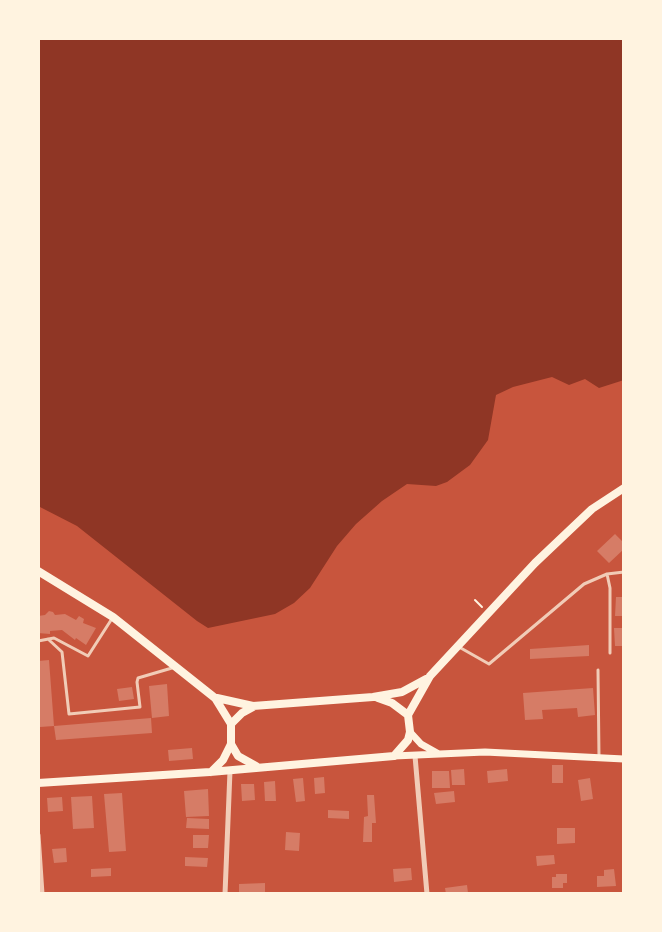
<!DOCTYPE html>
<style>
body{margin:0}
#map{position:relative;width:662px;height:932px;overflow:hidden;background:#c8553d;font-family:"Sofia Sans Condensed",sans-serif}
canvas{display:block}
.frame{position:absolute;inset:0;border:40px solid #fff3e0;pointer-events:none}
</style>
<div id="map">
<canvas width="662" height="932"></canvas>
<div class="frame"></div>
</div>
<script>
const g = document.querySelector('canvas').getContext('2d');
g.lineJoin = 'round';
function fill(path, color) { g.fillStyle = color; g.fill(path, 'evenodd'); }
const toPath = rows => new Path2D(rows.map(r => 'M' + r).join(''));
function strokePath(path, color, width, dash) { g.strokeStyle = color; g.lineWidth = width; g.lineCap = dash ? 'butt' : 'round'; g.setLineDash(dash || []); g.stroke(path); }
fill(toPath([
 [38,38,624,38,624,380,599,388,585,379,569,385,552,377,513,387,496,395,488,440,470,465,447,482,436,486,407,484,382,501,356,524,337,546,310,588,294,603,275,614,208,628,197,621,77,526,38,506]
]), '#8f3625');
fill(toPath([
 [615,534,624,543,624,549,609,563,597,551],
 [616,597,624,597,624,616,615,616],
 [49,611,53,612,55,615,65,614,76,620,79,616,84,619,83,623,96,628,86,645,76,638,75,640,62,630,50,631,50,634,38,633,38,616,45,615],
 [614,628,624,628,624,646,615,646],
 [589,645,589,656,530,659,530,649],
 [49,660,54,726,40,727,38,661],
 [167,684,169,716,152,718,149,686],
 [132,687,134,699,119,701,117,689],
 [593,688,595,715,578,717,577,708,542,710,543,719,525,720,523,693],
 [151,718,152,733,56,740,54,726],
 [192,748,193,759,169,761,168,750],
 [552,765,563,765,563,783,552,783],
 [464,769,465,785,452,785,451,770],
 [507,769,508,781,488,783,487,771],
 [432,771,449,771,450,788,432,788],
 [324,777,325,793,315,794,314,778],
 [303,778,305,801,296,802,293,779],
 [590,778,593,799,581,801,578,780],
 [275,781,276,801,265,801,264,782],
 [241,784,254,784,255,800,242,801],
 [208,789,209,816,186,817,184,791],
 [454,791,455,802,436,804,434,793],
 [122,793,126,851,109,852,104,794],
 [367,795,374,795,376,823,372,823,372,842,363,842,364,817,368,816],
 [92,796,94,828,73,829,71,797],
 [62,797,63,811,48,812,47,798],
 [328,810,349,811,349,819,328,818],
 [187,818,209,819,209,829,186,828],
 [557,828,575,828,575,843,557,844],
 [286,832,300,833,299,851,285,850],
 [193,835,209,835,208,848,193,848],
 [66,848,67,862,54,863,52,849],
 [554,855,555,864,537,866,536,856],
 [185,857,208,858,207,867,185,866],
 [111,868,111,876,91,877,91,869],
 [411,868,412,880,394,882,393,869],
 [614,869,616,886,597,887,597,876,604,876,604,870],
 [556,874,567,874,567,883,563,883,563,888,552,888,552,877,556,877],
 [265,883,265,894,239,894,239,884],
 [467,885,468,893,446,894,445,888]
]), '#d67c66');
strokePath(toPath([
 [475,600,482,607]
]), '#fff3e0', 2);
strokePath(toPath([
 [607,574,610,588,610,653],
 [48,639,62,652,69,714,140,707,137,682,138,678,172,668],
 [38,641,54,638,88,656,113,617],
 [459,647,489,664,584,584,607,574,624,572],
 [598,670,599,757]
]), '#f1ccb7', 3);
strokePath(toPath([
 [415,756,427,894],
 [38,835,42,894],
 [225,894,230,771]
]), '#f1ccb7', 5);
strokePath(toPath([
 [410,732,421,744,437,753],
 [394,756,485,752,624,759]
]), '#fff3e0', 7);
strokePath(toPath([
 [38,571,113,617,215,698,231,724,231,744,223,760,211,772],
 [217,698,253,706,373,697,402,692,426,679],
 [378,698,392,703,408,715],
 [231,724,242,713,253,707],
 [231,744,238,756,256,766],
 [38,783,210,772,394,756,408,740,410,732,408,715,430,676,535,563,592,509,624,488]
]), '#fff3e0', 8);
</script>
